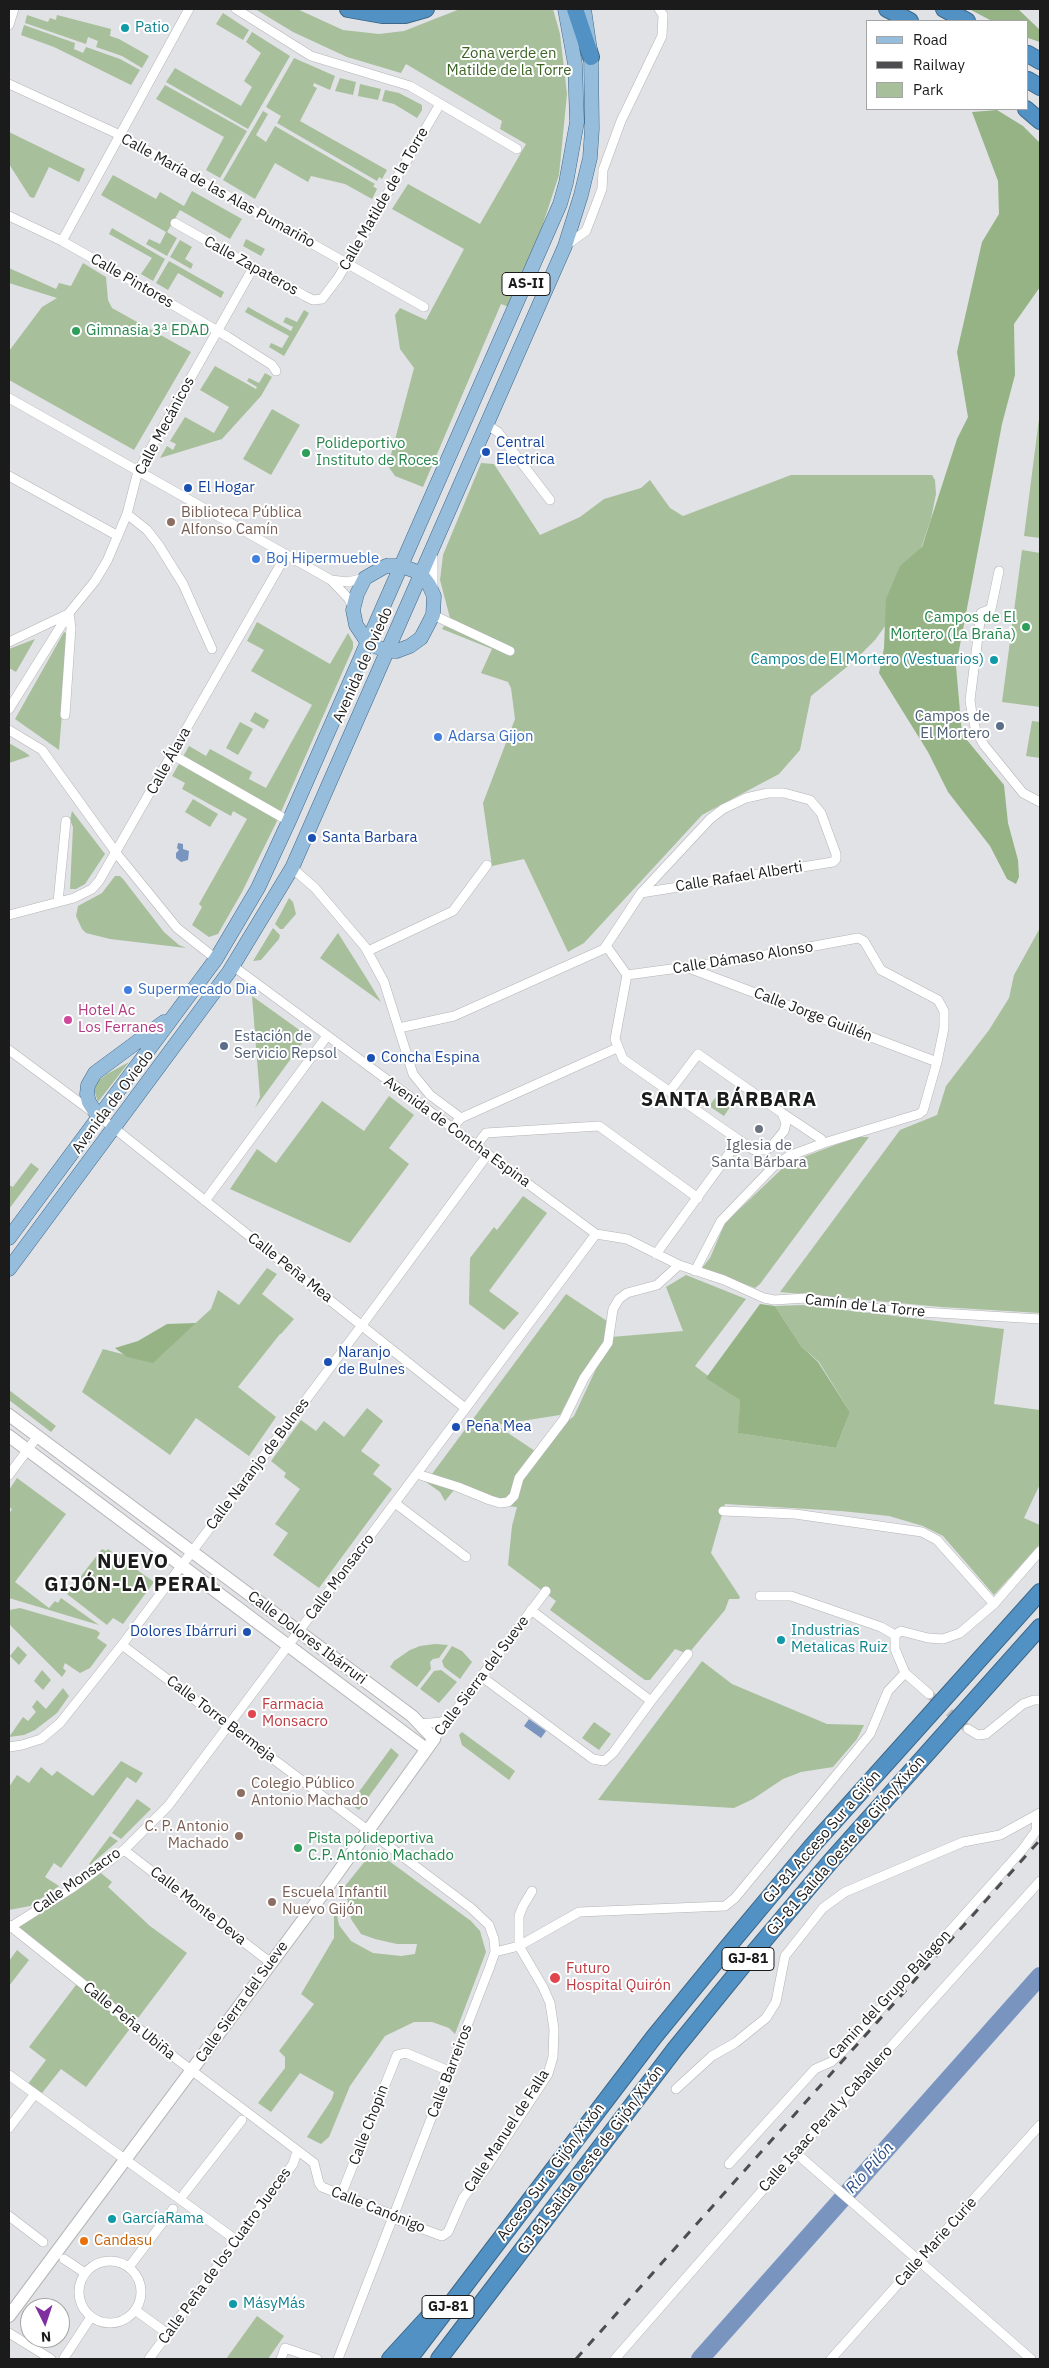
<!DOCTYPE html>
<meta charset="utf-8">
<style>
body{margin:0}
#map{position:relative;width:1049px;height:2368px;overflow:hidden;background:#e1e2e5;font-family:"IBM Plex Sans",sans-serif}
canvas{display:block}
.frame{position:absolute;inset:0;border:10px solid #1b1b1c;pointer-events:none}
.legend{position:absolute;left:866px;top:20px;width:162px;height:90px;box-sizing:border-box;background:#fff;border:1px solid #a4a4a4;margin:0;padding:6px 9px;list-style:none;font-size:15px;color:#1b1b1c}
.legend li{display:flex;align-items:center;gap:10px;height:25px}
.legend b{width:25px;border:1px solid #a4a4a4}
.north{position:absolute;left:20px;top:2298px;width:50px;height:50px;box-sizing:border-box;background:#fff;border:1px solid #a4a4a4;border-radius:50%;rotate:176deg;font-size:14px;font-weight:700;line-height:20px;text-align:center;color:#1b1b1c}
.north::after{content:'';display:block;margin:auto;width:18px;height:22px;background:#7f2f9f;clip-path:polygon(50% 0,100% 100%,50% 72%,0 100%)}
</style>
<div id="map">
<canvas width="1049" height="2368"></canvas>
<div class="frame"></div>
<ul class="legend">
<li><b style="height:6px;background:#97bddc"></b>Road</li>
<li><b style="height:6px;background:#4d4d4f"></b>Railway</li>
<li><b style="height:14px;background:#a7bf9b"></b>Park</li>
</ul>
<div class="north">N</div>
</div>
<script>
const g = document.querySelector('canvas').getContext('2d');
g.lineJoin = 'round';
function fill(path, color) { g.fillStyle = color; g.fill(path, 'evenodd'); }
const toPath = rows => new Path2D(rows.map(r => 'M' + r).join(''));
function strokePath(path, color, width, dash) { g.strokeStyle = color; g.lineWidth = width; g.lineCap = dash ? 'butt' : 'round'; g.setLineDash(dash || []); g.stroke(path); }
function label(font, color, halo, rows, align = 'center') {
  g.font = font + ' "IBM Plex Sans",sans-serif'; g.lineWidth = 4; g.setLineDash([]); g.textBaseline = 'middle'; g.strokeStyle = halo; g.fillStyle = color; for (const [text, x, y, turn = 0] of rows) {
    g.save(); g.translate(x, y); g.rotate((+turn || 0) * Math.PI / 180); g.textAlign = isNaN(turn) ? turn : align; if (halo) g.strokeText(text, 0, 0); g.fillText(text, 0, 0); g.restore();
  }
}
fill(toPath([
 [255,9,297,9,343,30,379,34,404,31,460,9,553,9,560,34,567,94,559,175,540,233,509,307,501,304,423,487,395,476,388,466,414,368,400,349,395,315,400,308,426,320,464,249,392,209,408,184,480,224,526,144,500,129,502,121,406,64,401,73,347,57,293,32],
 [223,13,249,30,243,40,216,24],
 [27,15,48,22,50,18,56,20,57,15,111,29,110,36,119,39,149,56,142,68,122,56,96,47,98,41,88,37,86,44,25,23],
 [24,25,75,43,74,49,83,53,86,47,120,59,140,70,131,85,54,47,21,35],
 [252,32,290,56,248,129,166,82,175,68,241,106,252,87,244,81,261,53,246,42],
 [294,58,335,76,330,90,314,83,313,86,317,88,300,121,387,170,382,179,379,177,377,181,277,123,281,116,266,107],
 [340,78,356,82,353,95,335,91],
 [360,84,381,89,378,100,358,96],
 [165,85,247,131,220,178,206,170,224,137,156,99],
 [385,90,399,93,422,105,422,110,417,118,394,104,382,101],
 [263,111,268,114,256,135,266,142,275,126,375,184,373,186,377,189,372,199,345,184,311,176,308,182,275,163,255,199,223,180],
 [9,132,85,169,79,182,49,167,34,198,30,197,9,164],
 [113,175,156,199,160,192,184,206,192,191,242,219,230,239,180,210,167,232,177,238,167,256,146,244,149,239,160,244,166,232,101,195],
 [112,228,165,259,153,281,141,274,152,258,109,234],
 [246,239,265,249,261,256,243,246],
 [180,240,192,247,185,259,193,264,191,269,170,257],
 [169,261,224,292,221,298,178,273,168,290,156,283],
 [83,263,106,277,108,300,112,308,191,352,134,450,9,380,9,351,42,307,57,298,9,283,9,268,56,289,59,283,71,286],
 [248,307,291,331,293,327,283,322,286,317,297,322,304,310,309,313,284,356,269,347,271,343,282,348,289,336,245,312],
 [215,366,256,389,257,387,247,381,249,378,259,383,265,373,272,377,261,396,222,439,160,458,167,446,173,450,176,444,170,441,185,417,214,433,229,407,200,390],
 [272,409,300,425,271,475,243,459],
 [1040,411,1040,538,1024,536],
 [481,463,494,464,540,535,580,517,604,499,641,488,650,480,670,508,683,516,791,475,932,475,935,480,936,494,931,519,903,601,875,640,853,662,811,696,800,750,779,774,702,815,584,943,568,952,524,859,492,866,483,803,515,719,511,688,508,682,481,673,492,649,442,629,450,618,440,580,443,555],
 [1022,550,1040,553,1040,707,1002,702],
 [257,622,330,664,348,633,353,642,353,648,277,821,242,892,218,934,209,937,192,925,202,907,199,904,247,819,233,811,231,816,182,789,185,783,172,776,189,746,206,756,210,749,252,772,249,779,266,788,312,705,251,671,264,650,247,641],
 [64,632,66,633,68,640,59,750,15,719],
 [35,639,16,672,9,668,9,649],
 [255,712,269,720,264,729,250,721],
 [1032,721,1040,722,1040,758,1026,756],
 [240,722,253,729,238,755,226,748],
 [9,743,26,753,30,756,9,763],
 [193,799,218,814,210,827,185,812],
 [72,811,105,854,85,884,76,889,70,889,73,827,70,820],
 [115,876,120,876,123,879,164,932,179,945,186,948,110,939,86,933,82,929,76,916,78,906,102,893],
 [289,898,293,902,296,914,283,929,280,929,275,924],
 [273,928,280,935,279,939,261,960,253,961],
 [1040,928,1040,1313,941,1307,780,1292,900,1130,937,1115,946,1086,989,1030,1009,998,1014,975],
 [338,933,367,979,381,1002,320,958],
 [252,996,305,1034,306,1038,255,1108,260,1097],
 [129,1062,98,1102,94,1090,98,1081,107,1074],
 [389,1096,414,1115,389,1148,409,1164,350,1243,230,1189,257,1149,276,1163,322,1101,364,1131],
 [716,1097,730,1107,724,1116,709,1106],
 [856,1137,869,1137,760,1284,755,1288,702,1268,710,1258,725,1223,788,1163],
 [31,1163,39,1169,9,1209,9,1185,13,1187],
 [523,1196,547,1213,489,1291,519,1313,504,1330,469,1304,470,1258,494,1227,497,1230],
 [267,1268,277,1274,262,1294,294,1319,281,1334,280,1334,238,1387,276,1417,249,1456,196,1418,170,1455,82,1392,103,1349,153,1362,211,1309,218,1290,239,1305],
 [686,1275,746,1299,695,1366,740,1400,739,1433,836,1448,850,1412,819,1362,801,1346,775,1306,802,1305,1004,1329,994,1404,1040,1410,1040,1484,1024,1518,1040,1525,1040,1544,994,1595,943,1536,923,1526,889,1516,841,1511,725,1504,711,1553,740,1597,739,1599,729,1599,725,1610,688,1654,675,1649,650,1680,645,1680,638,1675,550,1610,556,1601,508,1565,512,1526,517,1507,492,1505,454,1490,445,1501,440,1492,426,1482,566,1294,607,1321,603,1345,573,1390,560,1415,496,1425,541,1455,568,1421,574,1416,611,1337,683,1331,666,1287],
 [9,1390,56,1426,51,1432,9,1400],
 [367,1408,383,1421,361,1451,380,1465,373,1474,392,1489,319,1588,273,1555,288,1533,275,1524,300,1489,284,1477,286,1473,271,1461,301,1420,316,1431,324,1421,344,1437],
 [17,1478,66,1514,15,1582,49,1608,55,1601,58,1603,61,1598,99,1625,9,1598,9,1514,12,1509,9,1507,9,1490],
 [102,1549,106,1551,108,1549,154,1582,123,1624,113,1618,107,1625,67,1594],
 [20,1608,96,1630,100,1633,97,1638,107,1645,90,1668,80,1673,65,1663,63,1668,66,1671,62,1677,9,1624,9,1610],
 [435,1644,448,1645,439,1658,433,1659,430,1662,431,1669,417,1687,390,1667,394,1661,410,1650,420,1646],
 [18,1646,27,1655,19,1665,10,1656],
 [452,1646,462,1651,472,1662,460,1679,444,1667,442,1661],
 [702,1661,732,1684,827,1724,864,1725,857,1739,833,1767,801,1772,783,1779,753,1799,734,1808,598,1800],
 [42,1670,51,1680,43,1690,34,1681],
 [441,1670,457,1682,439,1703,420,1689,434,1671],
 [63,1688,69,1696,57,1713,35,1730,24,1735,9,1737,23,1717,28,1721,36,1712,32,1707,37,1700,46,1709],
 [594,1722,611,1734,599,1750,582,1738],
 [462,1732,515,1771,509,1780,462,1745,459,1735],
 [391,1748,399,1755,359,1810,350,1804],
 [121,1761,143,1773,136,1783,127,1777,61,1868,54,1863,45,1877,59,1886,30,1906,9,1910,9,1787,17,1775,29,1783,41,1767,52,1776,57,1771,93,1796],
 [137,1799,151,1809,121,1839,112,1833],
 [110,1836,118,1841,90,1865,89,1864],
 [374,1850,471,1921,480,1931,486,1952,455,2034,449,2028,432,2022,414,2022,385,2036,350,2086,329,2137,321,2144,307,2137,332,2099,334,2092,300,2073,271,2112,258,2103,285,2068,285,2057,279,2051,314,2004,301,1994,334,1938,334,1914,337,1915,339,1925,351,1941,373,1953,401,1956,415,1954,417,1944,397,1944,375,1939,361,1934,351,1919,345,1886],
 [97,1870,112,1882,108,1887,150,1926,187,1953,86,2087,61,2069,38,2098,25,2088,46,2060,29,2047,79,1981,11,1926],
 [17,1950,29,1960,9,1986,9,1961],
 [257,2316,284,2336,268,2359,226,2359]
]), '#a7bf9b');
fill(toPath([
 [969,9,1018,9,1040,30,1040,42,1028,38,1028,21,992,21],
 [997,110,1023,126,1040,143,1040,287,1014,324,1015,375,1002,424,956,666,962,734,1004,785,1008,823,1018,860,1019,877,1016,884,1007,879,990,846,948,792,928,752,879,673,884,648,886,599,900,566,922,547,957,439,968,417,957,352,982,242,999,214,998,181,972,112],
 [760,1304,775,1306,801,1346,818,1362,850,1412,836,1448,738,1433,740,1400,706,1378],
 [196,1323,153,1363,127,1357,115,1348,138,1341,167,1324]
]), '#95b385');
fill(toPath([
 [178,843,183,844,183,849,189,851,188,860,181,862,176,858,176,853,179,850,177,848],
 [529,1719,546,1731,541,1738,524,1726]
]), '#7894bf');
strokePath(toPath([
 [700,2359,1040,1976]
]), '#7894bf', 18);
strokePath(toPath([
 [929,1694,968,1729]
]), '#b9babd', 9, [9, 4.5]);
const street = toPath([
 [236,9,311,56,410,86,517,149],
 [9,25,14,9],
 [9,84,120,135,424,307],
 [9,216,62,241,108,267,228,337,272,365,276,371],
 [175,223,305,296,313,300,322,299,338,278,440,104],
 [62,241,189,9],
 [565,246,586,231,602,189,603,170,621,121,662,36,663,15,659,9],
 [9,398,331,580,349,599,353,609],
 [486,424,498,432,550,500],
 [9,476,118,536],
 [127,514,147,530,158,544,183,584,212,649],
 [433,557,433,588],
 [999,571,991,609,981,613,970,700,972,714,976,731,984,745,1023,793,1040,802],
 [331,580,348,582,365,578],
 [433,615,510,651],
 [9,642,68,614],
 [9,709,69,613,95,581,107,561,127,514,138,471,253,268],
 [65,715,71,628,69,613],
 [9,730,42,750,117,854,177,928,216,959],
 [173,755,285,819],
 [292,868,315,888,365,947,384,982,413,1074,430,1095,461,1118],
 [58,902,66,821],
 [9,915,74,898,92,889,99,881,286,555],
 [607,947,627,975,615,1039,623,1059,739,1140,754,1150,765,1150,771,1147,784,1131,786,1123,782,1113,698,1054,670,1091],
 [368,951,453,911,487,865],
 [233,966,596,1234,627,1239,679,1265,724,1280,764,1298,774,1300,806,1298,887,1310,1040,1319],
 [689,968,937,1062],
 [627,975,738,960,858,938,864,941,881,970,938,1000,944,1011,944,1028,937,1062,923,1111,919,1114,824,1143,789,1156,775,1165,721,1221,695,1271],
 [399,1028,454,1016,604,949,641,893,710,819,723,809,746,798,768,793,784,793,810,800,821,813,836,854,836,859,833,862,641,893],
 [9,1050,114,1128,465,1408],
 [782,1113,821,1139],
 [457,1122,461,1118,617,1048],
 [476,1146,486,1133,599,1126,698,1198],
 [205,1201,327,1036],
 [656,1254,739,1140],
 [417,1474,458,1487,490,1500,500,1503,508,1502,514,1496,519,1478,564,1419,584,1378,608,1343,613,1309,619,1299,627,1293,657,1285,679,1265],
 [9,1475,37,1437],
 [395,1503,466,1557],
 [723,1511,795,1514,922,1532,937,1540,994,1604],
 [760,1596,791,1596,881,1627,895,1635],
 [531,1610,651,1701],
 [122,1645,471,1908,489,1925,494,1939,495,1952,489,1969,338,2359],
 [482,1677,593,1759,604,1761,613,1753,651,1701,688,1654],
 [929,1694,905,1673,895,1649,895,1635,901,1631,928,1638,943,1639,960,1633,994,1604,1040,1551],
 [421,1724,441,1722,449,1718],
 [968,1729,978,1735,986,1734,1023,1704,1034,1700,1040,1700],
 [434,1739,546,1591],
 [9,1747,22,1745,41,1739,60,1723,122,1645,362,1325,488,1154],
 [124,1850,271,1963],
 [9,1925,178,2060,314,2163,319,2183,322,2187,395,2216,398,2220,442,2236,448,2232,463,2198,486,2168,548,2074,553,2057,554,2029,550,2003,543,1987,519,1946,519,1916,523,1906,532,1891],
 [9,1928,72,1888,124,1850,168,1806,596,1234],
 [495,1952,519,1946,579,1912,725,1906,735,1898,870,1734,888,1691,905,1673],
 [9,2075,236,2240],
 [676,2089,712,2056,735,2043,766,2018,776,2002,785,1956,823,1908,845,1892,963,1842,1000,1835,1040,1813],
 [9,2128,34,2095],
 [796,2153,1031,2359],
 [729,2164,815,2069,831,2062,842,2052,1023,1849,1036,1831,1037,1817],
 [184,2194,242,2120],
 [341,2195,397,2055,406,2053,449,2071],
 [9,2216,43,2242],
 [64,2259,85,2273],
 '79 2292a31 31 0 1 1 62 0a31 31 0 1 1-62 0Z',
 [129,2267,173,2209],
 [135,2310,168,2334],
 [9,2333,51,2359],
 [64,2358,91,2317],
 [149,2359,293,2164,297,2152],
 [281,2359,285,2348,317,2359],
 [615,2359,781,2169,1040,1881],
 [831,2359,1040,2125]
]);
const secondary = toPath([
 [9,1415,412,1716,434,1739,321,1896,9,2316],
 [9,1436,426,1749]
]);
const primary = toPath([
 [386,566,402,566,420,573,429,585,434,596,433,615,421,638,410,646,397,651,386,651,368,643,356,625,353,610,357,594,365,578,386,566],
 [99,1118,89,1102,87,1094,88,1085,95,1073,164,1022],
 [9,1238,216,959,258,888,289,821,560,204,566,183,577,122,575,64,565,9],
 [9,1269,229,972,292,868,565,246,581,195,590,158,592,129,591,57,584,9]
]);
const highway = toPath([
 [348,9,382,15,405,15,426,9],
 [575,9,591,57],
 [887,9,910,21],
 [944,9,967,21],
 [1028,54,1040,61],
 [1028,80,1040,87],
 [1026,109,1040,121],
 [390,2359,433,2312],
 [409,2359,654,2037,726,1949,812,1846,1040,1592],
 [439,2359,675,2049,745,1963,830,1862,1040,1627]
]);
strokePath(street, '#b4b4b7', 10);
strokePath(secondary, '#b4b4b7', 14);
strokePath(primary, '#3e6889', 15);
strokePath(highway, '#3e6889', 18);
strokePath(street, '#fff', 9);
strokePath(secondary, '#fff', 12);
strokePath(primary, '#97bddc', 14);
strokePath(highway, '#5191c4', 16);
strokePath(toPath([
 [576,2359,1040,1840]
]), '#4d4d4f', 3, [9, 9]);
for (const [x, y, r, color] of [
 [125,28,5,"#0f9aa8"],
 [76,331,5,"#2e9e5b"],
 [486,452,5,"#1a4fb4"],
 [306,453,5,"#2e9e5b"],
 [188,488,5,"#1a4fb4"],
 [171,522,5,"#8d6e63"],
 [256,559,5,"#3f7fe0"],
 [1026,627,5,"#2e9e5b"],
 [994,660,5,"#0f9aa8"],
 [1000,726,5,"#5c6f8a"],
 [438,737,5,"#3f7fe0"],
 [312,838,5,"#1a4fb4"],
 [128,990,5,"#3f7fe0"],
 [68,1020,5,"#d1479c"],
 [224,1046,5,"#5c6f8a"],
 [371,1058,5,"#1a4fb4"],
 [759,1129,5,"#6b7280"],
 [328,1362,5,"#1a4fb4"],
 [456,1427,5,"#1a4fb4"],
 [247,1632,5,"#1a4fb4"],
 [781,1640,5,"#0f9aa8"],
 [252,1714,5,"#e0444e"],
 [241,1793,5,"#8d6e63"],
 [239,1836,5,"#8d6e63"],
 [298,1848,5,"#2e9e5b"],
 [272,1902,5,"#8d6e63"],
 [555,1978,6,"#e0444e"],
 [112,2219,5,"#0f9aa8"],
 [84,2241,5,"#e8710a"],
 [233,2304,5,"#0f9aa8"]
]) { const dot = new Path2D(); dot.arc(x, y, r, 0, 2 * Math.PI); g.fillStyle = color; g.fill(dot); strokePath(dot, '#fff', 2); }
for (const [x, y, w] of [
 [526,284,48],
 [748,1959,52],
 [448,2307,52]
]) { const box = new Path2D(); box.roundRect(x - w / 2, y - 11.5, w, 23, 4); g.fillStyle = '#fff'; g.fill(box); strokePath(box, '#1b1b1c', 1); }
label('bold 14px', '#1b1b1c', null, [
 ["AS-II",526,284],
 ["GJ-81",748,1959],
 ["GJ-81",448,2307]
]);
label('15px', '#0d838f', '#fff', [
 ["Patio",135,28],
 ["Campos de El Mortero (Vestuarios)",984,660,"right"],
 ["Industrias",791,1631],
 ["Metalicas Ruiz",791,1648],
 ["GarcíaRama",122,2219],
 ["MásyMás",243,2304]
], 'left');
label('15px', '#3c6324', '#fff', [
 ["Zona verde en",509,54],
 ["Matilde de la Torre",509,71]
]);
label('15px', '#1b1b1c', '#fff', [
 ["Calle María de las Alas Pumariño",218,191,29],
 ["Calle Matilde de la Torre",384,199,-60],
 ["Calle Zapateros",251,266,29],
 ["Calle Pintores",132,281,30],
 ["Calle Mecánicos",165,426,-62],
 ["Avenida de Oviedo",363,665,-66],
 ["Calle Álava",169,761,-61],
 ["Calle Rafael Alberti",739,877,-9],
 ["Calle Dámaso Alonso",743,958,-9],
 ["Calle Jorge Guillén",813,1015,21],
 ["Avenida de Oviedo",113,1102,-53],
 ["Avenida de Concha Espina",457,1132,36],
 ["Calle Peña Mea",290,1268,38],
 ["Camín de La Torre",865,1306,6],
 ["Calle Naranjo de Bulnes",258,1464,-53],
 ["Calle Monsacro",340,1577,-53],
 ["Calle Dolores Ibárruri",307,1638,37],
 ["Calle Sierra del Sueve",482,1676,-53],
 ["Calle Torre Bermeja",221,1719,37],
 ["GJ-81 Acceso Sur a Gijón",822,1837,-49],
 ["GJ-81 Salida Oeste de Gijón/Xixón",846,1846,-49],
 ["Calle Monsacro",77,1881,-35],
 ["Calle Monte Deva",198,1906,38],
 ["Camin del Grupo Balagon",890,1995,-47],
 ["Calle Sierra del Sueve",242,2002,-54],
 ["Calle Peña Ubiña",129,2021,39],
 ["Calle Barreiros",450,2071,-69],
 ["Calle Isaac Peral y Caballero",826,2119,-48],
 ["Calle Chopin",369,2125,-69],
 ["Calle Manuel de Falla",507,2131,-57],
 ["GJ-81 Salida Oeste de Gijón/Xixón",591,2160,-53],
 ["Acceso Sur a Gijón/Xixón",551,2172,-53],
 ["Calle Canónigo",378,2210,22],
 ["Calle Marie Curie",936,2242,-48],
 ["Calle Peña de los Cuatro Jueces",225,2256,-54]
]);
label('15px', '#27864d', '#fff', [
 ["Gimnasia 3ª EDAD",86,331],
 ["Polideportivo",316,444],
 ["Instituto de Roces",316,461],
 ["Campos de El",1016,618,"right"],
 ["Mortero (La Braña)",1016,635,"right"],
 ["Pista polideportiva",308,1839],
 ["C.P. Antonio Machado",308,1856]
], 'left');
label('15px', '#164399', '#fff', [
 ["Central",496,443],
 ["Electrica",496,460],
 ["El Hogar",198,488],
 ["Santa Barbara",322,838],
 ["Concha Espina",381,1058],
 ["Naranjo",338,1353],
 ["de Bulnes",338,1370],
 ["Peña Mea",466,1427],
 ["Dolores Ibárruri",237,1632,"right"]
], 'left');
label('15px', '#785e54', '#fff', [
 ["Biblioteca Pública",181,513],
 ["Alfonso Camín",181,530],
 ["Colegio Público",251,1784],
 ["Antonio Machado",251,1801],
 ["C. P. Antonio",229,1827,"right"],
 ["Machado",229,1844,"right"],
 ["Escuela Infantil",282,1893],
 ["Nuevo Gijón",282,1910]
], 'left');
label('15px', '#366cbe', '#fff', [
 ["Boj Hipermueble",266,559],
 ["Adarsa Gijon",448,737],
 ["Supermecado Dia",138,990]
], 'left');
label('15px', '#4e5e75', '#fff', [
 ["Campos de",990,717],
 ["El Mortero",990,734],
 ["Estación de",234,1037,"left"],
 ["Servicio Repsol",234,1054,"left"]
], 'right');
label('15px', '#b23c85', '#fff', [
 ["Hotel Ac",78,1011],
 ["Los Ferranes",78,1028]
], 'left');
label('15px', '#5b616d', '#fff', [
 ["Iglesia de",759,1146],
 ["Santa Bárbara",759,1163]
]);
label('15px', '#be3a42', '#fff', [
 ["Farmacia",262,1705],
 ["Monsacro",262,1722],
 ["Futuro",566,1969],
 ["Hospital Quirón",566,1986]
], 'left');
label('15px', '#c56008', '#fff', [
 ["Candasu",94,2241]
], 'left');
label('italic 16px', '#294c85', '#fff', [
 ["Río Pilón",870,2168,-48]
]);
g.letterSpacing = '1px';
label('bold 20px', '#1b1b1c', '#fff', [
 ["SANTA BÁRBARA",729,1100],
 ["NUEVO",133,1562],
 ["GIJÓN-LA PERAL",133,1585]
]);
g.letterSpacing = '0px';
</script>
